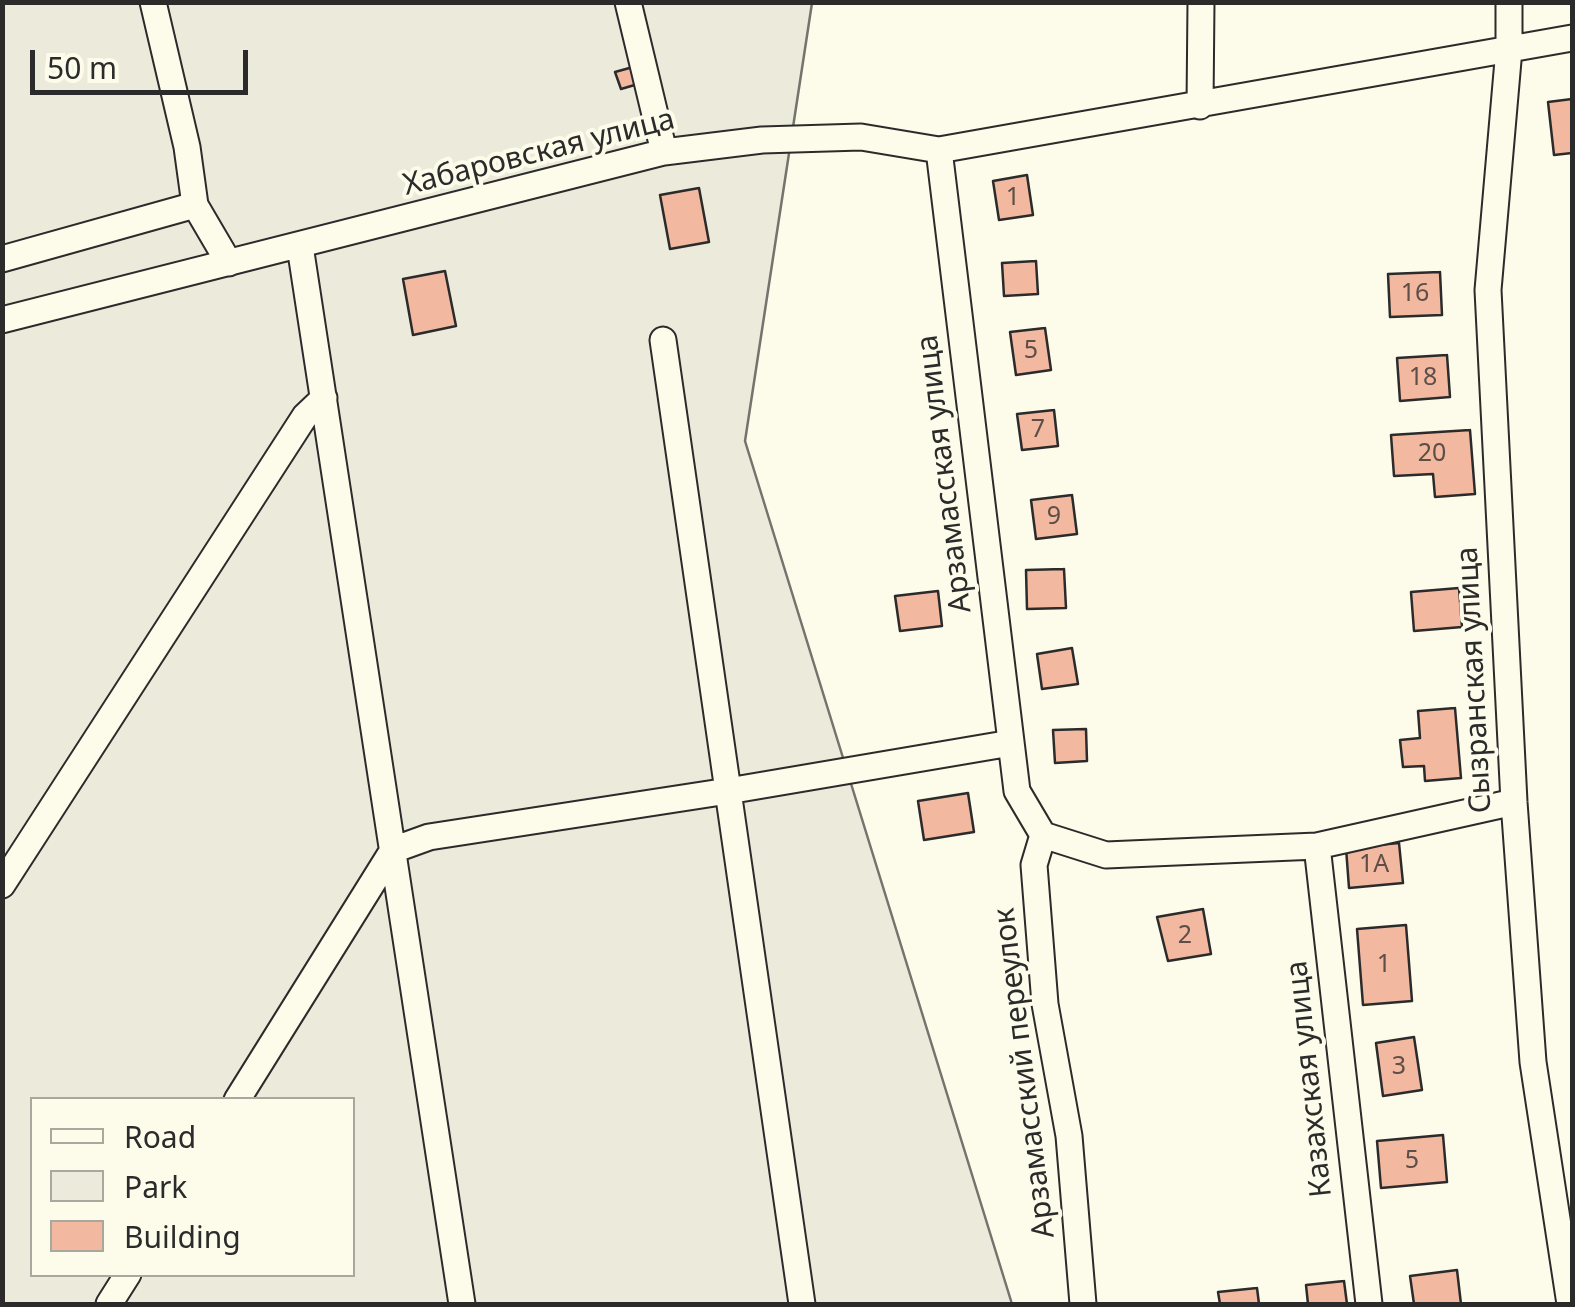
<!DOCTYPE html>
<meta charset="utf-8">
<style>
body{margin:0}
#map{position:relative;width:1575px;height:1307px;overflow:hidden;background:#fdfbea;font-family:"Noto Sans",sans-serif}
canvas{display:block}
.frame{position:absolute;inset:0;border:5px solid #2b2b2b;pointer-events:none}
.legend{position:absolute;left:30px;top:1097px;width:325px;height:180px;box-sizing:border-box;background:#fdfbea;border:2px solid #a9a89e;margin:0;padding:12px 18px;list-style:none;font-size:30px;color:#2b2b2b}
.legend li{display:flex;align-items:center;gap:20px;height:50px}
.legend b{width:50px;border:2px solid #a9a89e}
.scale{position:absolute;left:30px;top:50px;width:218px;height:45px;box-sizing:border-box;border:5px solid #2b2b2b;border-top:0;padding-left:12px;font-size:30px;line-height:35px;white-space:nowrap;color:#2b2b2b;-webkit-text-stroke:8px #fdfbea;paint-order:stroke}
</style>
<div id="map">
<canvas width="1575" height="1307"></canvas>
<div class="frame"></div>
<ul class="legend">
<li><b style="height:12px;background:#fdfbea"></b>Road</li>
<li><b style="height:28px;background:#ecebdb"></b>Park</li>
<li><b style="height:28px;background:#f2b8a0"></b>Building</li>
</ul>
<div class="scale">50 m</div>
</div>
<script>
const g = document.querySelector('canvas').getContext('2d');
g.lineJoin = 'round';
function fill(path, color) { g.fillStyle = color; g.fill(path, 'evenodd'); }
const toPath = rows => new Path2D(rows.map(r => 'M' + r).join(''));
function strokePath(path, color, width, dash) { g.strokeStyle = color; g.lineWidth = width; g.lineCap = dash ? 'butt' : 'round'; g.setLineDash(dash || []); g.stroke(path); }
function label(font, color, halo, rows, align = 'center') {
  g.font = font + ' "Noto Sans",sans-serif'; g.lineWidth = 8; g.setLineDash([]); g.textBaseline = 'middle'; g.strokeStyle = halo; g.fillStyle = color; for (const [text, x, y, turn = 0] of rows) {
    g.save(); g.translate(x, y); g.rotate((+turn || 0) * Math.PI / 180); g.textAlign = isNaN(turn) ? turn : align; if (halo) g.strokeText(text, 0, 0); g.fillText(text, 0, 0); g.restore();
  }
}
const green = toPath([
 [3,3,812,3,745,441,1012,1304,3,1304,3,3],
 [32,1100,352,1100,352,1274,32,1274,32,1100]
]);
fill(green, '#ecebdb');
strokePath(green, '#74746e', 2.5);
const building = toPath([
 [633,67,638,84,621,89,615,72,633,67],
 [1572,99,1572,153,1554,155,1548,102,1572,99],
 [1027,175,1033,215,999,220,993,181,1027,175],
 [699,188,709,242,670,249,660,195,699,188],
 [1036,261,1038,294,1004,296,1002,263,1036,261],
 [445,271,456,326,413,335,403,279,445,271],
 [1440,272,1442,315,1390,317,1388,274,1440,272],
 [1045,328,1051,370,1016,375,1010,332,1045,328],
 [1447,355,1450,397,1400,401,1397,358,1447,355],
 [1054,410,1058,446,1022,450,1017,414,1054,410],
 [1470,430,1475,494,1435,497,1433,474,1394,476,1391,435,1470,430],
 [1072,495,1077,534,1036,539,1031,500,1072,495],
 [1064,569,1066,608,1027,609,1026,570,1064,569],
 [1459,588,1462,627,1414,631,1411,592,1459,588],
 [938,591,942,626,900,631,895,596,938,591],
 [1072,648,1078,684,1042,689,1037,654,1072,648],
 [1455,708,1461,778,1425,781,1424,766,1403,767,1400,740,1420,738,1418,711,1455,708],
 [1086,729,1087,761,1055,763,1053,730,1086,729],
 [968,793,974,832,924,840,918,801,968,793],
 [1399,843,1403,883,1349,888,1346,848,1399,843],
 [1203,909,1211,954,1168,961,1157,917,1203,909],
 [1406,925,1412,1001,1363,1005,1357,929,1406,925],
 [1414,1037,1422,1090,1383,1096,1376,1043,1414,1037],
 [1443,1135,1447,1182,1381,1188,1377,1141,1443,1135],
 [1457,1270,1461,1304,1414,1304,1410,1276,1457,1270],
 [1344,1281,1347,1304,1308,1304,1306,1285,1344,1281],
 [1257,1288,1259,1304,1220,1304,1218,1292,1257,1288]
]);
fill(building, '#f2b8a0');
strokePath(building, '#2b2b2b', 2.5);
const minor = toPath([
 [153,2,187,147,195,205],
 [628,2,664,152],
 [1509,2,1509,49,1488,290,1514,802,1533,1062,1570,1304],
 [1200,106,1201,2],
 [939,150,1017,791,1043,835,1106,855,1317,846,1514,802],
 [300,246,462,1304],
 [2,259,195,205,229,263],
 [2,320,664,152,762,140,861,137,939,150,1572,38],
 [663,340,802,1304],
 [1043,835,1034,865,1045,1004,1069,1136,1083,1304],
 [1317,846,1369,1304],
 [2,885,305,416,324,398],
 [237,1100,393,850,429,837,728,791,1011,743],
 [109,1304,128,1274]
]);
strokePath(minor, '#2b2b2b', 29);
strokePath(minor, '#fdfbea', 25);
label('25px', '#5d4e48', null, [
 ["1",1013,198],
 ["16",1415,294],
 ["5",1031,351],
 ["18",1423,378],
 ["7",1038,430],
 ["20",1432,454],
 ["9",1054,517],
 ["1А",1374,865],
 ["2",1185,936],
 ["1",1384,965],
 ["3",1399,1067],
 ["5",1412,1161]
]);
label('30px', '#2b2b2b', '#fdfbea', [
 ["Хабаровская улица",539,153,-14],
 ["Арзамасская улица",945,474,-97],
 ["Сызранская улица",1475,680,-93],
 ["Арзамасский переулок",1025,1073,-97],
 ["Казахская улица",1310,1079,-96]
]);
</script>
